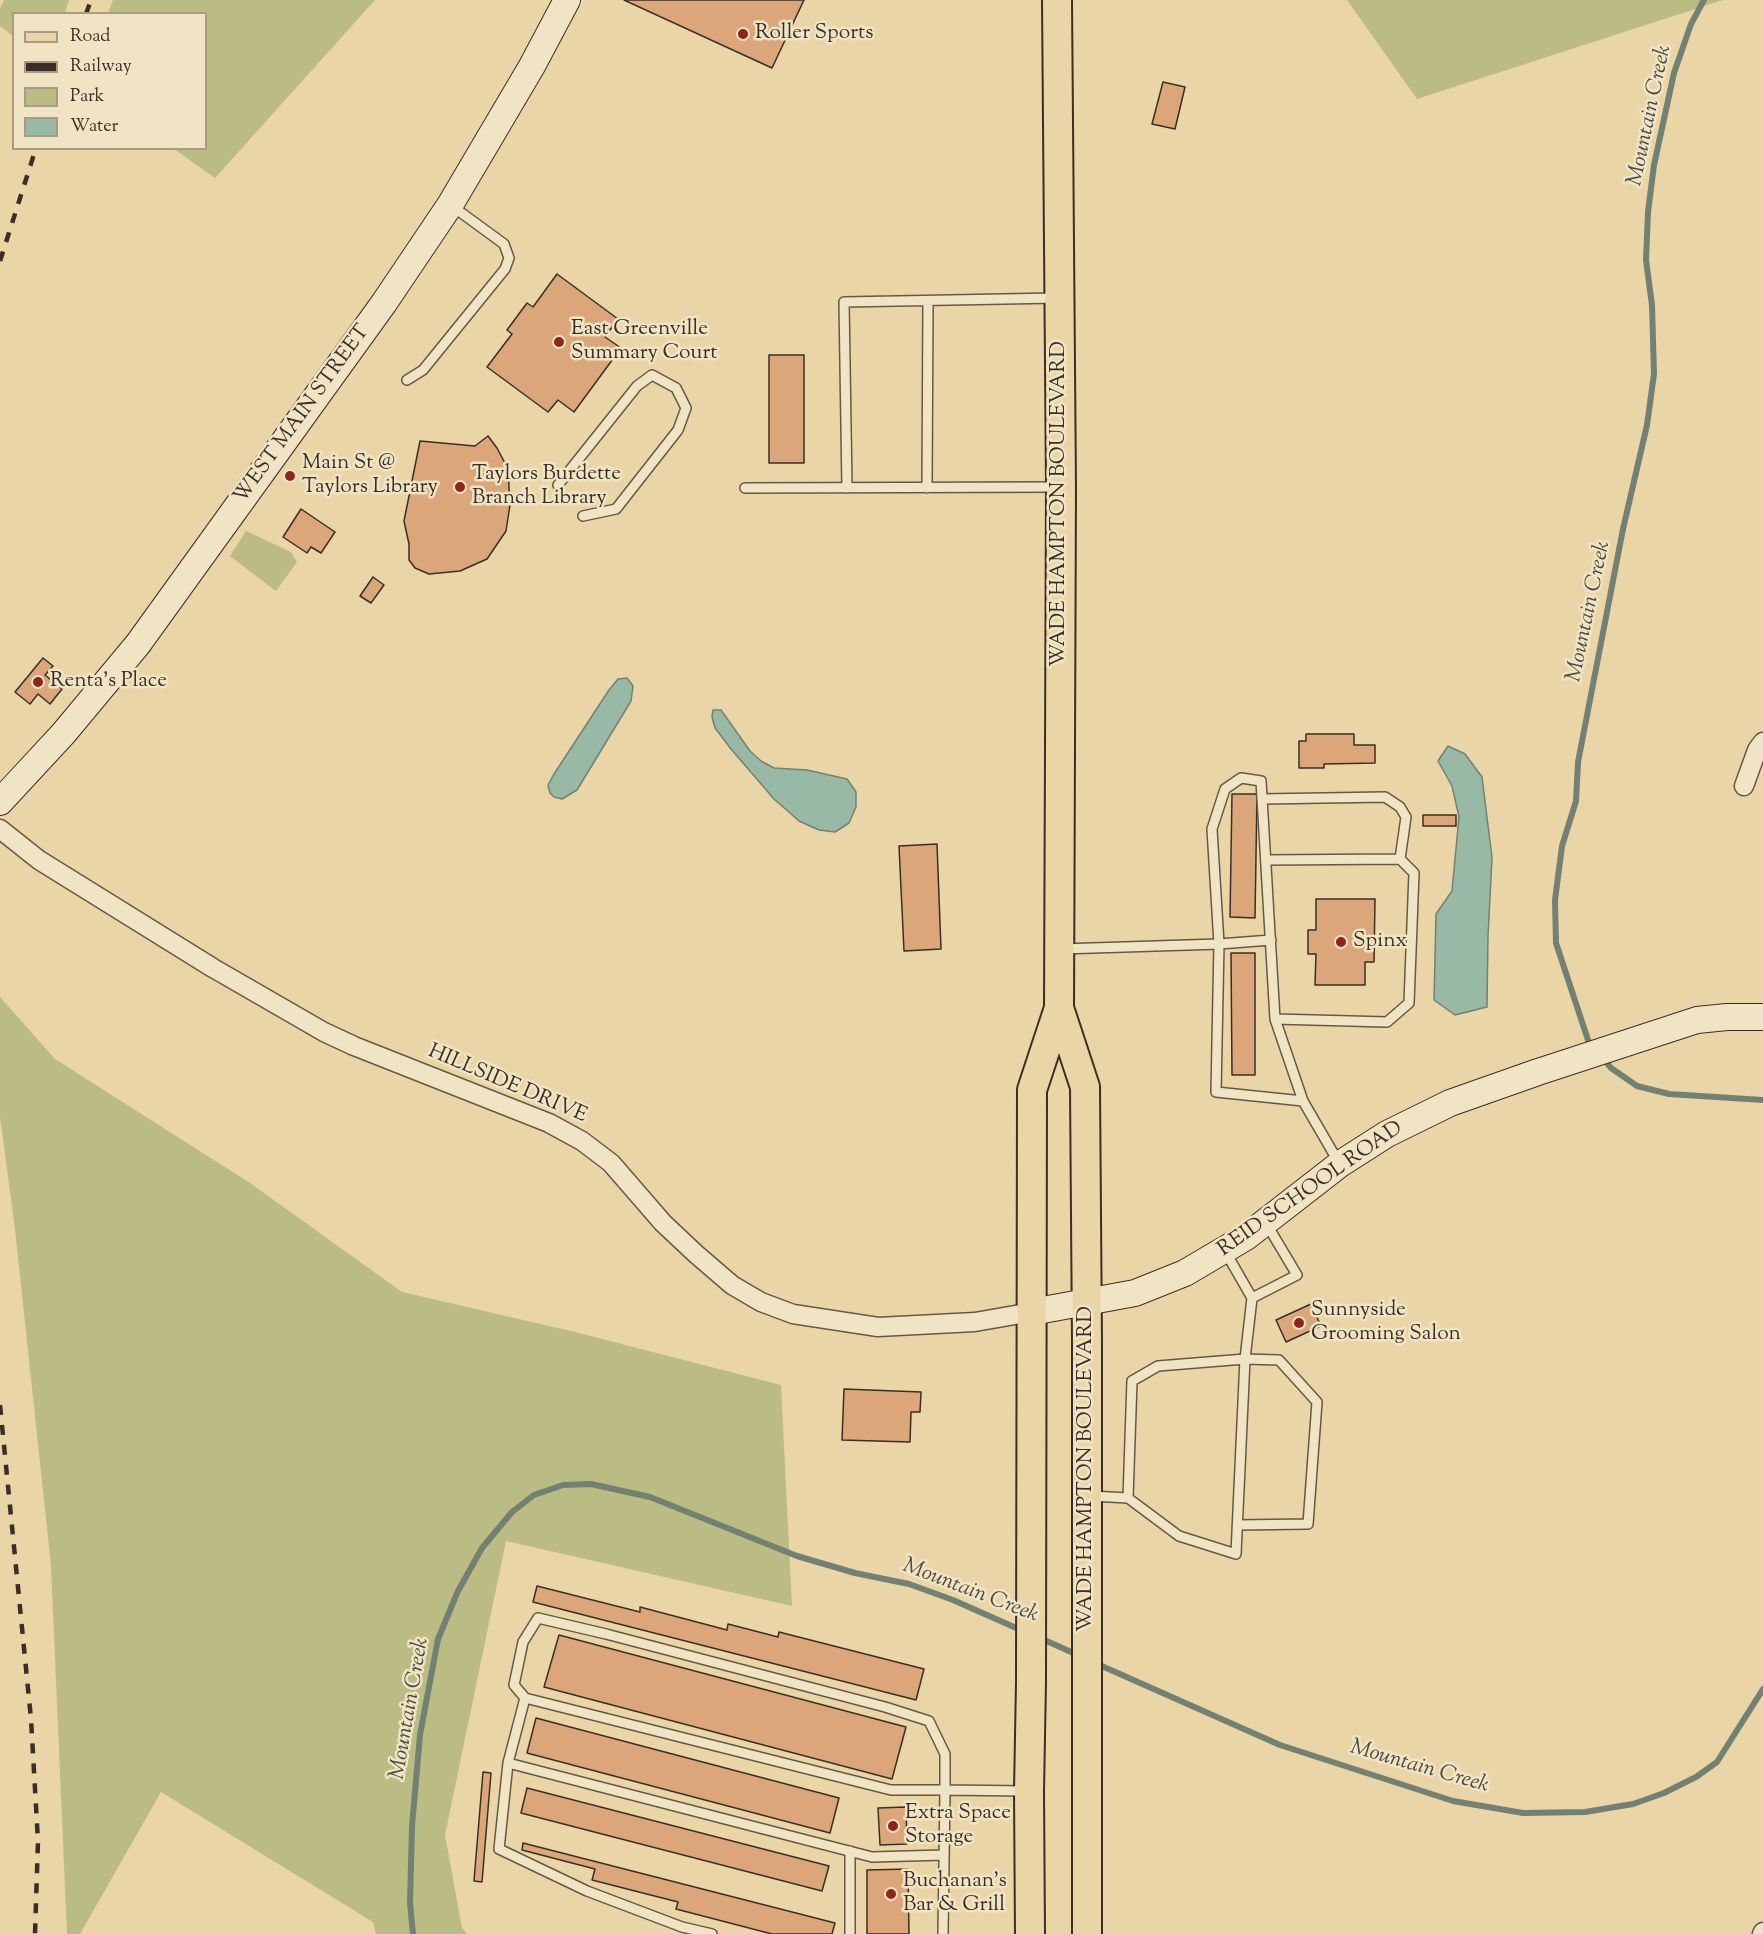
<!DOCTYPE html>
<meta charset="utf-8">
<style>
body{margin:0}
#map{position:relative;width:1763px;height:1934px;overflow:hidden;background:#e9d5a6;font-family:"Sorts Mill Goudy",serif}
canvas{display:block}
.legend{position:absolute;left:12px;top:12px;width:195px;height:138px;box-sizing:border-box;background:#f1e4c5;border:2px solid #a89b85;margin:0;padding:8px 10px;list-style:none;font-size:18px;color:#3a2e26}
.legend li{display:flex;align-items:center;gap:12px;height:30px}
.legend b{width:30px;border:2px solid #a89b85}
</style>
<div id="map">
<canvas width="1763" height="1934"></canvas>
<ul class="legend">
<li><b style="height:8px;background:#e9d5a6"></b>Road</li>
<li><b style="height:8px;background:#3a2e26"></b>Railway</li>
<li><b style="height:16px;background:#babc84"></b>Park</li>
<li><b style="height:16px;background:#97b9a5"></b>Water</li>
</ul>
</div>
<script>
const g = document.querySelector('canvas').getContext('2d');
g.lineJoin = 'round';
function fill(path, color) { g.fillStyle = color; g.fill(path, 'evenodd'); }
const toPath = rows => new Path2D(rows.map(r => 'M' + r).join(''));
function strokePath(path, color, width, dash) { g.strokeStyle = color; g.lineWidth = width; g.lineCap = dash ? 'butt' : 'round'; g.setLineDash(dash || []); g.stroke(path); }
function label(font, color, halo, rows, align = 'center') {
  g.font = font + ' "Sorts Mill Goudy",serif'; g.lineWidth = 5; g.setLineDash([]); g.textBaseline = 'middle'; g.strokeStyle = halo; g.fillStyle = color; for (const [text, x, y, turn = 0] of rows) {
    g.save(); g.translate(x, y); g.rotate((+turn || 0) * Math.PI / 180); g.textAlign = isNaN(turn) ? turn : align; if (halo) g.strokeText(text, 0, 0); g.fillText(text, 0, 0); g.restore();
  }
}
fill(toPath([
 [4,0,69,0,65,13,14,14,13,36,0,26,0,9],
 [113,0,375,0,215,178,174,149,206,148,206,14,108,13],
 [1347,0,1723,0,1417,99],
 [246,531,291,552,297,562,276,591,230,556],
 [0,997,55,1059,250,1183,402,1292,575,1332,781,1385,792,1606,506,1541,445,1835,462,1928,467,1934,376,1934,373,1922,161,1792,80,1934,67,1934,51,1566,15,1229,0,1117]
]), '#babc84');
const water = toPath([
 [627,678,633,686,631,701,577,790,562,799,554,797,550,793,548,785,554,774,609,690,618,679,627,678],
 [713,710,721,710,750,751,761,761,774,768,807,770,847,779,856,792,856,807,849,823,835,832,819,830,799,821,774,799,731,749,715,728,712,717,713,710],
 [1448,746,1465,754,1482,777,1492,858,1488,936,1487,1007,1455,1015,1434,1000,1436,914,1452,891,1459,817,1452,786,1438,761,1448,746]
]);
fill(water, '#97b9a5');
strokePath(water, '#728172', 1.5);
strokePath(toPath([
 [1593,1047,1589,1043,1556,943,1555,900,1562,846,1576,801,1578,762,1623,529,1647,425,1654,374,1652,305,1646,260,1648,212,1654,165,1674,73,1691,24,1704,0],
 [1602,1057,1611,1068,1637,1086,1669,1094,1763,1100],
 [1040,1638,1080,1656],
 [1095,1663,1280,1745,1453,1801,1523,1813,1585,1812,1633,1804,1664,1793,1696,1777,1717,1762,1763,1689],
 [413,1934,410,1903,412,1826,420,1735,438,1639,458,1591,482,1548,512,1512,534,1495,563,1485,591,1484,650,1497,797,1556,855,1573,909,1584,953,1600,1023,1631]
]), '#728172', 6);
const building = toPath([
 [624,0,804,0,772,68,624,0],
 [1163,82,1185,87,1175,129,1152,124,1163,82],
 [557,274,618,319,605,337,621,348,574,412,558,400,548,412,487,367,512,334,507,330,527,303,533,307,557,274],
 [769,355,804,355,804,463,769,463,769,355],
 [488,436,497,448,508,469,510,505,506,531,487,559,460,571,429,574,415,568,409,560,409,544,404,521,420,441,475,446,488,436],
 [301,509,335,532,321,553,311,547,307,553,283,537,301,509],
 [373,577,384,585,371,603,360,596,373,577],
 [43,658,53,666,45,675,62,689,50,704,38,694,30,704,15,692,43,658],
 [1306,734,1354,734,1354,745,1375,745,1375,763,1324,764,1324,768,1299,768,1299,741,1306,741,1306,734],
 [1232,794,1257,794,1255,918,1230,917,1232,794],
 [1423,815,1456,815,1456,826,1423,826,1423,815],
 [937,844,941,949,904,951,899,846,937,844],
 [1316,899,1375,899,1374,962,1365,962,1365,985,1315,985,1316,954,1308,954,1308,930,1316,930,1316,899],
 [1231,953,1255,953,1255,1075,1232,1075,1231,953],
 [1311,1304,1321,1326,1286,1342,1276,1320,1311,1304],
 [844,1389,921,1392,920,1412,911,1412,910,1442,842,1440,844,1389],
 [537,1586,640,1612,640,1607,727,1630,728,1624,778,1637,779,1632,924,1669,916,1700,533,1602,537,1586],
 [559,1635,906,1727,892,1779,544,1687,559,1635],
 [536,1718,839,1798,830,1833,527,1753,536,1718],
 [483,1772,491,1773,482,1882,474,1881,483,1772],
 [527,1788,829,1866,822,1891,521,1813,527,1788],
 [906,1807,907,1844,880,1845,878,1808,906,1807],
 [523,1843,835,1923,832,1934,772,1934,676,1909,678,1902,592,1880,595,1869,522,1850,523,1843],
 [908,1869,909,1934,867,1934,867,1870,908,1869]
]);
fill(building, '#dca67b');
strokePath(building, '#3a2e26', 1.5);
const lane = toPath([
 [407,380,423,370,505,269,509,258,504,244,452,206],
 [558,485,637,386,652,375,676,388,686,408,678,430,616,509,583,516],
 [745,488,1058,487],
 [847,488,844,302,1057,298],
 [927,488,928,301],
 [1262,799,1385,797,1400,807,1406,817,1400,859],
 [1266,860,1400,859,1414,873,1409,1003,1387,1022,1275,1019],
 [1271,940,1219,944,1212,829,1225,789,1241,778,1261,781,1275,1019,1303,1101],
 [1061,949,1219,944,1216,1092,1303,1101,1339,1163],
 [1225,1251,1252,1298,1297,1275,1266,1223],
 [1091,1496,1128,1498,1179,1536,1236,1554,1245,1359,1252,1298],
 [1128,1498,1132,1381,1158,1366,1245,1359,1279,1360,1317,1402,1308,1524,1238,1525],
 [538,1618,606,1634,885,1707,929,1721,945,1754,945,1790,891,1790,525,1698,514,1685,523,1642,538,1618],
 [525,1698,508,1763,872,1857,944,1855],
 [508,1763,499,1849,587,1891,682,1927,712,1934],
 [850,1851,850,1934],
 [943,1934,945,1790,1026,1791]
]);
const street = toPath([
 [1744,786,1757,750,1763,742],
 [0,829,39,860,213,968,324,1032,354,1046,549,1123,582,1141,611,1163,663,1223,696,1254,732,1285,761,1302,793,1314,878,1327,975,1322,1032,1312],
 [1762,1934,1763,1932]
]);
const secondary = toPath([
 [0,802,63,734,138,644,384,303,450,205,532,66,567,0],
 [1032,1312,1135,1293,1185,1273,1246,1237,1340,1164,1387,1134,1450,1103,1538,1072,1697,1020,1727,1017,1763,1017]
]);
const primary = toPath([
 [1059,1008,1085,1087,1087,1343,1087,1934],
 [1030,1934,1029,1791,1031,1682,1032,1090,1059,1008,1061,487,1057,0]
]);
strokePath(lane, '#665846', 12);
strokePath(street, '#665846', 21);
strokePath(secondary, '#3a2e26', 28);
strokePath(primary, '#3a2e26', 32);
strokePath(lane, '#f1e4c5', 9);
strokePath(street, '#f1e4c5', 18);
strokePath(secondary, '#f1e4c5', 26);
strokePath(primary, '#e9d5a6', 28);
strokePath(toPath([
 [86,14,91,0],
 [0,261,36,148],
 [0,1405,31,1719,38,1841,35,1934]
]), '#3a2e26', 4.5, [10, 10]);
for (const [x, y, r, color] of [
 [743,34,6,"#8f2418"],
 [559,342,6,"#8f2418"],
 [290,476,6,"#8f2418"],
 [460,487,6,"#8f2418"],
 [38,682,6,"#8f2418"],
 [1341,942,6,"#8f2418"],
 [1299,1323,6,"#8f2418"],
 [893,1826,6,"#8f2418"],
 [891,1894,6,"#8f2418"]
]) { const dot = new Path2D(); dot.arc(x, y, r, 0, 2 * Math.PI); g.fillStyle = color; g.fill(dot); strokePath(dot, '#f1e4c5', 2); }
label('21px', '#3a2e26', '#f1e4c5', [
 ["Roller Sports",755,34],
 ["East Greenville",571,330],
 ["Summary Court",571,354],
 ["Main St @",302,464],
 ["Taylors Library",302,488],
 ["Taylors Burdette",472,475],
 ["Branch Library",472,499],
 ["Renta's Place",50,682],
 ["Spinx",1353,942],
 ["Sunnyside",1311,1311],
 ["Grooming Salon",1311,1335],
 ["Extra Space",905,1814],
 ["Storage",905,1838],
 ["Buchanan’s",903,1882],
 ["Bar & Grill",903,1906]
], 'left');
label('21px', '#3a2e26', '#f1e4c5', [
 ["WEST MAIN STREET",303,415,-54],
 ["WADE HAMPTON BOULEVARD",1060,504,-90],
 ["HILLSIDE DRIVE",507,1085,23],
 ["REID SCHOOL ROAD",1311,1190,-35],
 ["WADE HAMPTON BOULEVARD",1087,1469,-90]
]);
label('italic 22px', '#4d4a3f', '#f1e4c5', [
 ["Mountain Creek",1651,116,-78],
 ["Mountain Creek",1590,612,-78],
 ["Mountain Creek",970,1592,21],
 ["Mountain Creek",411,1709,-80],
 ["Mountain Creek",1419,1768,16]
]);
</script>
